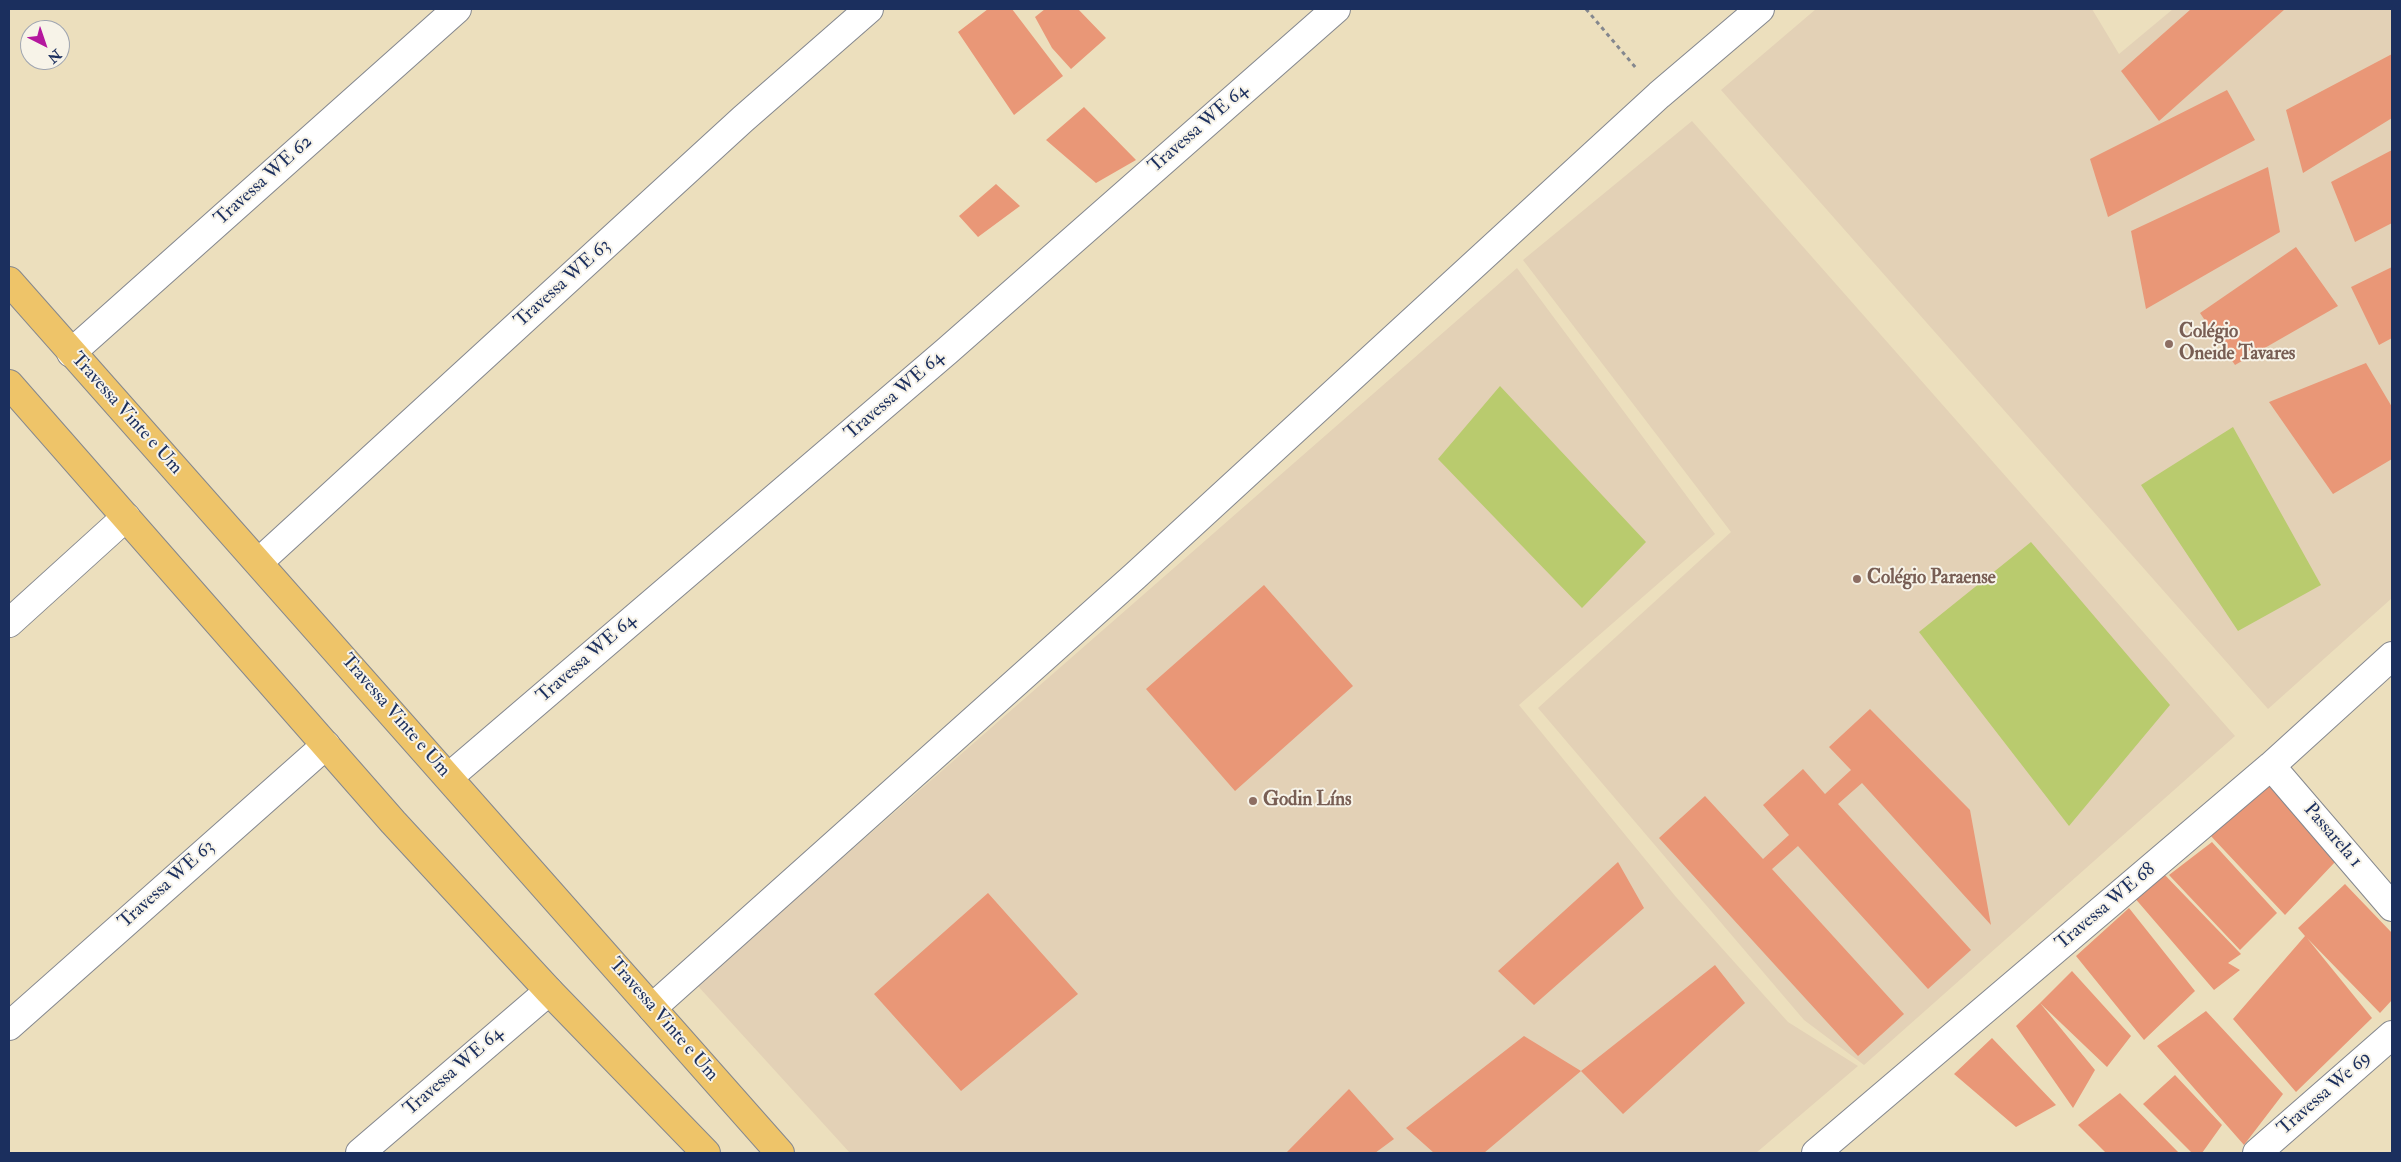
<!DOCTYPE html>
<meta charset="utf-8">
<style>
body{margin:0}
#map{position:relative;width:2401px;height:1162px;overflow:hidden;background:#ecdfbd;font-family:"IM FELL Double Pica",serif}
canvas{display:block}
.frame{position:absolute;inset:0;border:10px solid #1b2f5e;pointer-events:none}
.north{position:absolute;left:20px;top:20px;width:50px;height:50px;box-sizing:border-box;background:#f7f3e8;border:1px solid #9fa5b1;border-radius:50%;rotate:139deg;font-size:14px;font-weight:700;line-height:20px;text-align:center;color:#1b2f5e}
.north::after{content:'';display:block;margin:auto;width:18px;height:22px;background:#b5179e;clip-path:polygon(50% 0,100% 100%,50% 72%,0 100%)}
</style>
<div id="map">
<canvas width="2401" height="1162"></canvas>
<div class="frame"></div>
<div class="north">N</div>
</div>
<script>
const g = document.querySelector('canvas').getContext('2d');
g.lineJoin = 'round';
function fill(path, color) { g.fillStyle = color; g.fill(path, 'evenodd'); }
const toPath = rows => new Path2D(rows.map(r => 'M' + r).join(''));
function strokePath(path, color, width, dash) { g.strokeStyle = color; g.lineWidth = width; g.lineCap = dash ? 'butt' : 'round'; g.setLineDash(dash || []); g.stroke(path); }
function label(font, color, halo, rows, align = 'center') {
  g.font = font + ' "IM FELL Double Pica",serif'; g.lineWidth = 4; g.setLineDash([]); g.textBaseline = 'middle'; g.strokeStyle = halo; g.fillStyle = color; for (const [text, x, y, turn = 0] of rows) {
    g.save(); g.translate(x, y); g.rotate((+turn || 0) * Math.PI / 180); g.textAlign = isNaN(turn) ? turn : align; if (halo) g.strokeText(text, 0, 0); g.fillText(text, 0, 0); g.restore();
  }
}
fill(toPath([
 [1816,9,2092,9,2119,54,2173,9,2392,9,2392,598,2268,709,1721,90],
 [1692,121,2235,736,1864,1065,1804,1020,1538,708,1731,532,1523,260],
 [1517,268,1715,534,1519,705,1676,897,1788,1022,1858,1066,1756,1153,850,1153,697,985]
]), '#e3d1b6');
fill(toPath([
 [1500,386,1646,542,1582,608,1438,459],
 [2233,427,2321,585,2238,631,2141,485],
 [2031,542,2170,705,2069,826,1919,632]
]), '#b9cb6e');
fill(toPath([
 [988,9,1012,9,1063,76,1014,115,958,32],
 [1045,9,1078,9,1106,38,1071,69,1052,48,1035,17],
 [2191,9,2285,9,2159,121,2121,71],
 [2392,54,2392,118,2303,173,2286,110],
 [2227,90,2255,140,2108,217,2090,159],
 [1084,107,1136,160,1096,183,1046,140],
 [2392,150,2392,223,2355,242,2331,182],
 [2268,167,2280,232,2146,309,2131,231],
 [996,184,1020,206,978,237,959,216],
 [2296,247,2338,306,2235,365,2200,313],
 [2392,267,2392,338,2379,345,2351,287],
 [2366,363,2392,407,2392,459,2333,494,2269,402],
 [1264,585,1353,686,1235,791,1146,689],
 [1870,709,1970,810,1991,925,1862,783,1838,804,1971,950,1928,989,1798,846,1772,869,1904,1014,1858,1056,1659,838,1705,796,1763,859,1789,835,1763,805,1803,769,1825,794,1851,770,1829,747],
 [2267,783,2335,862,2285,915,2209,834],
 [2212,842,2277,913,2240,950,2169,875],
 [1618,862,1644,908,1534,1005,1498,971],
 [2163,873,2241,954,2228,963,2240,970,2214,990,2133,896],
 [2345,884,2392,933,2392,1000,2380,1013,2307,938,2372,1018,2296,1092,2233,1019,2305,936,2298,928],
 [988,893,1078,994,961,1091,874,994],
 [2129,908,2195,991,2144,1040,2076,956],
 [1715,965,1745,1003,1623,1114,1581,1071],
 [2072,971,2131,1036,2107,1067,2040,1003,2095,1070,2073,1108,2016,1026,2040,1003],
 [2206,1011,2283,1094,2244,1145,2157,1046],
 [1524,1036,1581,1071,1484,1153,1434,1153,1406,1128],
 [1992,1038,2056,1105,2016,1127,1954,1074],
 [2175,1075,2222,1125,2202,1153,2192,1153,2143,1104],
 [1349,1089,1394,1139,1375,1153,1286,1153],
 [2120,1093,2179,1153,2106,1153,2078,1125]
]), '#e99777');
const minor = toPath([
 [71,353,457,9],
 [259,562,743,119,869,9],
 [9,623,126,517],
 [2271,766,2392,907],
 [449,777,947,351,1336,9],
 [652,1008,1135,576,1659,95,1760,9],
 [9,1026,326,745],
 [360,1153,549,991],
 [1816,1153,2271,766,2392,656],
 [2257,1153,2392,1035]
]);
const primary = toPath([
 [9,281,780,1153],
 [9,384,393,822,549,991,706,1153]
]);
strokePath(minor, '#84878e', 30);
strokePath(primary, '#84878e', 30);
strokePath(toPath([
 [1586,9,1636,68]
]), '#84878e', 3, [4, 4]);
strokePath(minor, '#fff', 28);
strokePath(primary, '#eec469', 28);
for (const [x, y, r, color] of [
 [2169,344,5,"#8d6e63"],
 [1857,579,5,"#8d6e63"],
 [1253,801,5,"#8d6e63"]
]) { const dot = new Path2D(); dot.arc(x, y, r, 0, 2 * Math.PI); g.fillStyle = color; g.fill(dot); strokePath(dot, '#f7f3e8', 2); }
label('19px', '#1b2f5e', '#f7f3e8', [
 ["Travessa WE 64",1199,129,-41],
 ["Travessa WE 62",264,181,-42],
 ["Travessa WE 63",563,284,-42],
 ["Travessa WE 64",895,396,-41],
 ["Travessa Vinte e Um",126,414,48],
 ["Travessa WE 64",587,659,-41],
 ["Travessa Vinte e Um",395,716,49],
 ["Passarela 1",2332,836,49],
 ["Travessa WE 63",167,885,-42],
 ["Travessa WE 68",2106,907,-40],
 ["Travessa Vinte e Um",663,1020,49],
 ["Travessa WE 64",454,1072,-41],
 ["Travessa We 69",2325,1094,-41]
]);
label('bold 19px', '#785e54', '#f7f3e8', [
 ["Colégio",2179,333],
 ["Oneide Tavares",2179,355],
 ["Colégio Paraense",1867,579],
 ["Godin Líns",1263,801]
], 'left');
</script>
